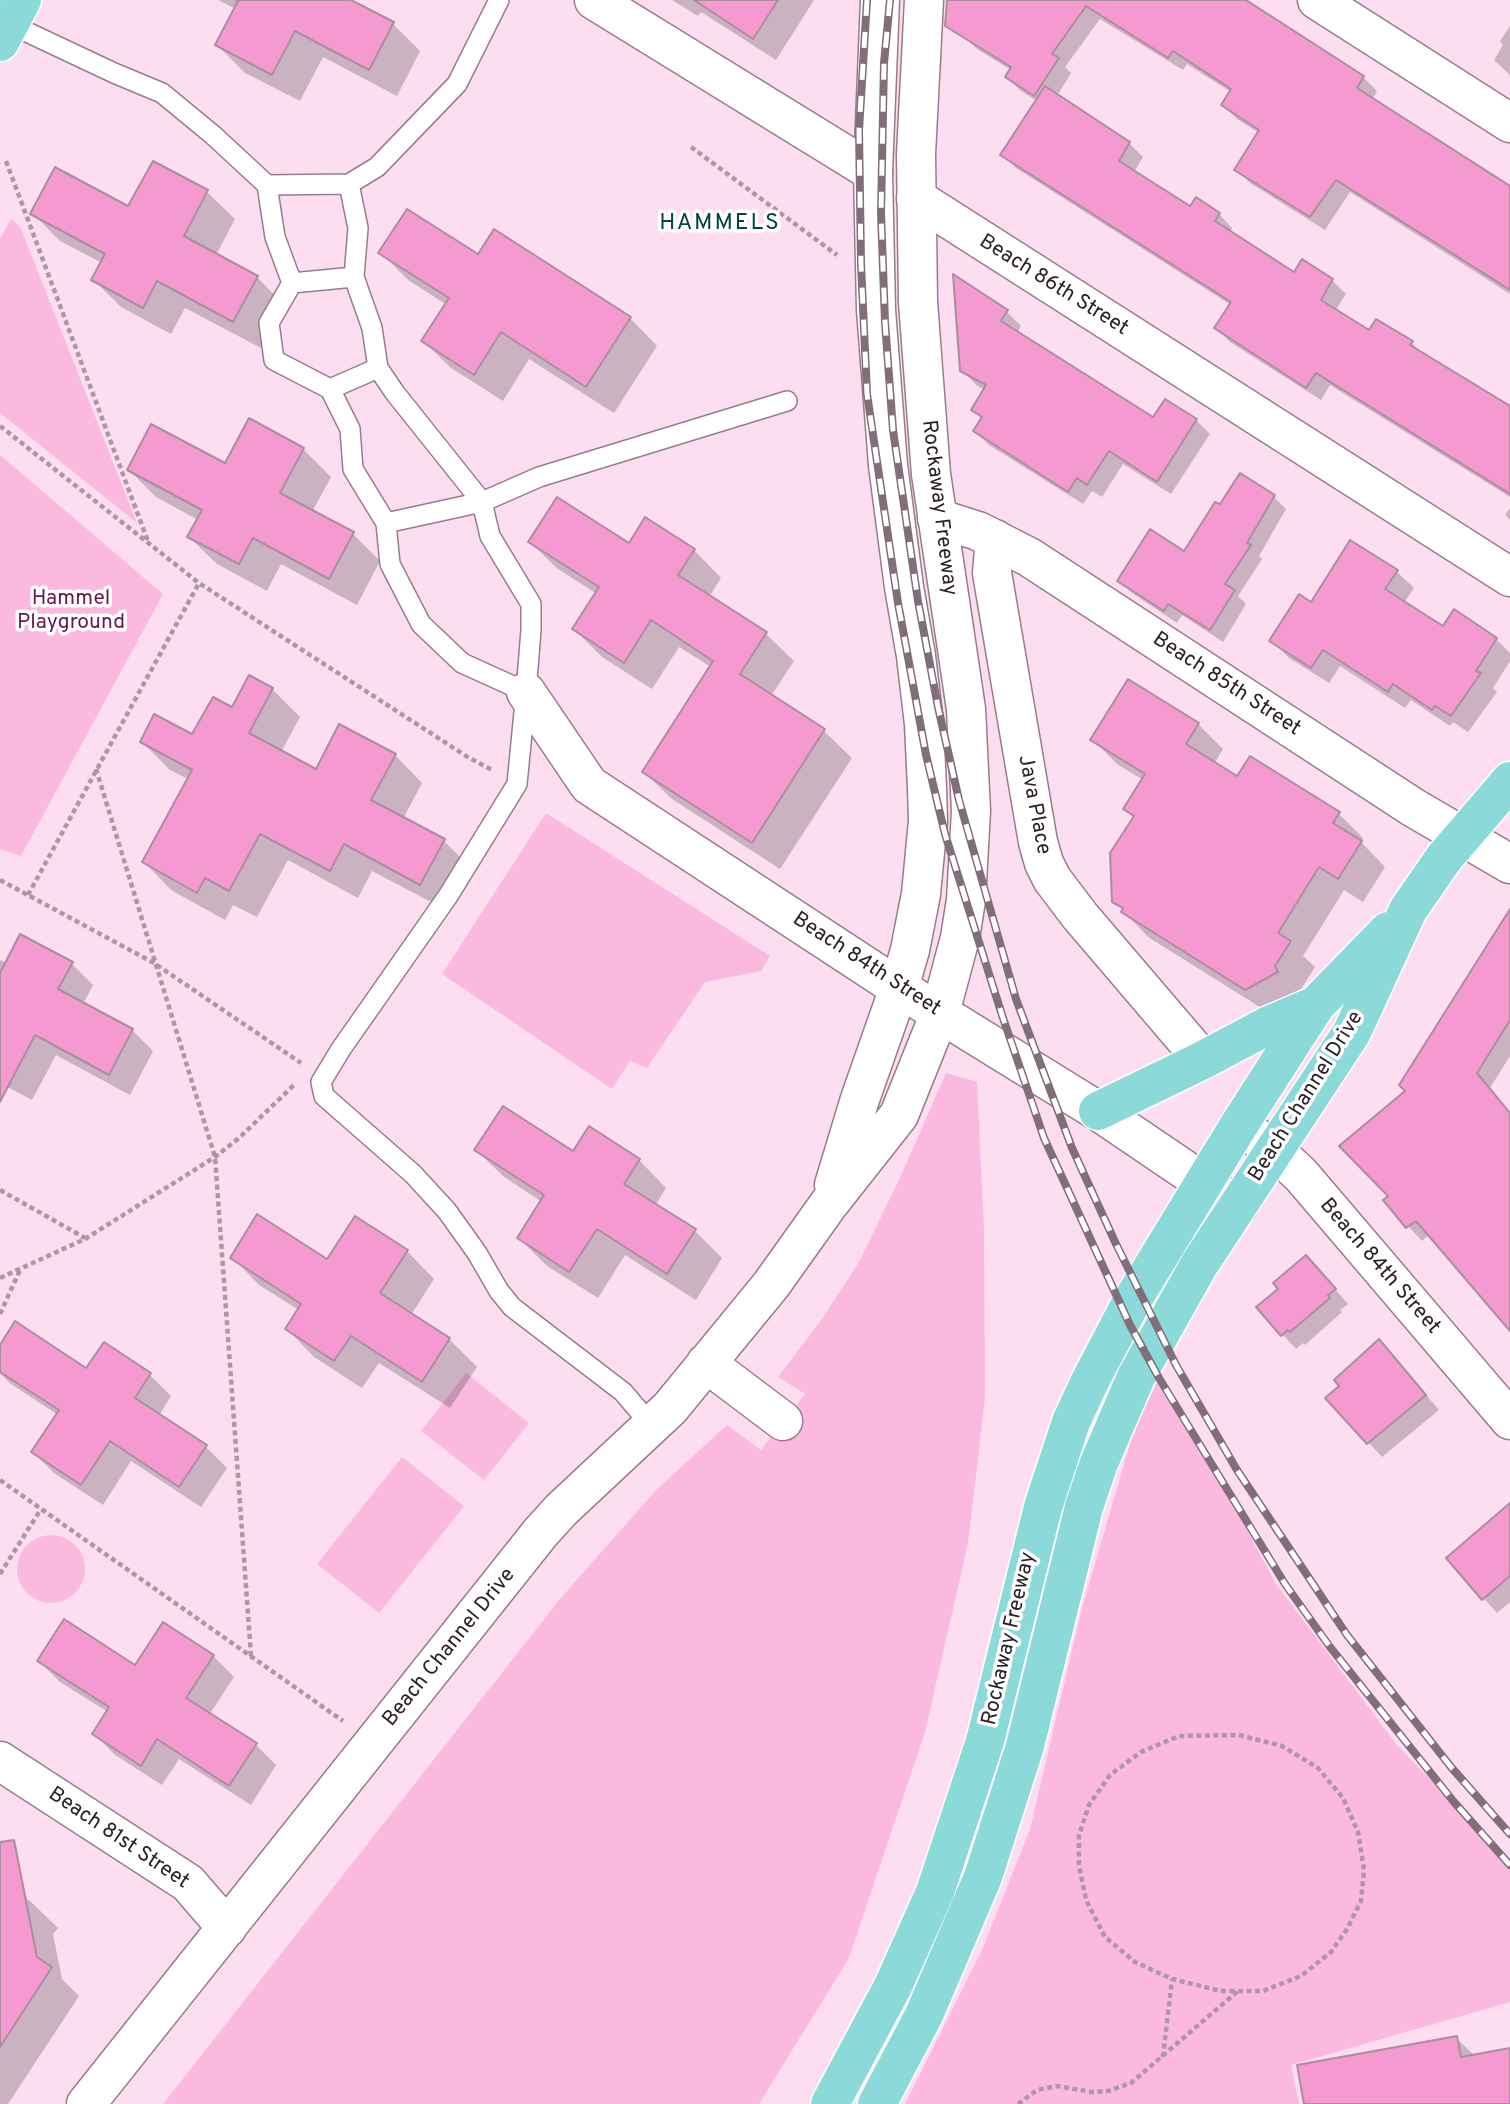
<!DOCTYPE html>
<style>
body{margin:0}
canvas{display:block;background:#fddef0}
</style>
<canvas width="1510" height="2104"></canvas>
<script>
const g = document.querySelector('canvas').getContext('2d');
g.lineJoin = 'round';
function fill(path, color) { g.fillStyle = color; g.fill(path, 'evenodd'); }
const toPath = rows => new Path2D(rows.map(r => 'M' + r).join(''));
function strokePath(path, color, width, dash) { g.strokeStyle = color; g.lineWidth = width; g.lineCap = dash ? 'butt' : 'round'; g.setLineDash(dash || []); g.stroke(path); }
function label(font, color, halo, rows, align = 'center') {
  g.font = font + ' Overpass,sans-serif'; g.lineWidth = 7; g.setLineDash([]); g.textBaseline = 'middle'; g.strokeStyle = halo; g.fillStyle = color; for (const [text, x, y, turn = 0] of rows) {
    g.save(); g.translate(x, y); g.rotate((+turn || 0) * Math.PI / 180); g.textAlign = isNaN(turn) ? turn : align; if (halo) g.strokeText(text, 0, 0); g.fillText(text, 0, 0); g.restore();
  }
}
fill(toPath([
 [11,219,20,226,137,523,0,413,0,239],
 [0,455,163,594,21,856,0,849],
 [546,813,770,956,761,971,705,982,647,1068,630,1061,612,1089,442,974],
 [946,1073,977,1082,984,1231,985,1398,968,1543,925,1732,849,1958,759,2104,163,2104,560,1599,656,1490,727,1425,761,1450,805,1394,778,1377,822,1319,859,1262,898,1182],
 [466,1373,529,1423,484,1480,421,1431],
 [1159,1378,1224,1487,1276,1584,1397,1745,1510,1861,1510,2002,1291,2065,1299,2104,905,2104,982,1950,1030,1829,1082,1608,1134,1430],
 [402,1457,464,1506,379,1613,317,1564],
 '17 1569a34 34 0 1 1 68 0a34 34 0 1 1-68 0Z'
]), '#fbb9e0');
fill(toPath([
 [218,0,352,0,351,2,393,24,420,51,397,96,323,57,300,101,245,73,217,45,236,9],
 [672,0,814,0,776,60,701,12,698,16],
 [990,0,1239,0,1246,2,1363,77,1377,91,1372,100,1510,187,1510,294,1350,192,1325,230,1250,183,1236,169,1259,133,1237,119,1223,105,1231,92,1187,64,1183,70,1100,19,1065,67,1071,73,1057,96,1129,143,1143,157,1134,172,1191,208,1219,214,1232,228,1230,233,1294,274,1332,280,1346,294,1335,311,1369,333,1412,343,1426,357,1510,409,1510,497,1330,385,1321,400,1230,342,1216,328,1231,305,1016,168,1003,155,1037,101,1021,91,1007,77,1011,70,977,49,964,36],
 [1510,26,1510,75,1494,60,1503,45,1500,41],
 [153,163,207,192,235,219,216,255,257,277,284,305,261,348,185,308,171,334,121,307,93,279,102,263,60,241,32,213,129,208],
 [381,253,630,318,657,346,614,413,529,359,503,401,451,368,423,341,447,305,408,280],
 [955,278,1007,312,1021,326,1017,333,1154,420,1196,420,1210,434,1171,494,1123,464,1102,497,1092,491,1083,504,989,445,975,431,982,419,973,410,985,390,976,385,962,370],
 [249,420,303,449,331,477,312,512,353,534,380,561,357,605,281,564,267,591,217,564,189,537,198,520,156,497,129,470,225,465],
 [1274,497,1286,509,1259,556,1262,559,1238,596,1246,604,1223,642,1182,615,1177,623,1132,593,1119,581,1185,553,1220,507],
 [1510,508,1510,520,1505,515],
 [530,542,694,550,721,578,709,597,766,634,794,661,771,696,824,731,852,758,780,869,672,799,644,772,711,667,679,647,652,689,602,657,574,629,597,594,558,569],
 [1396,571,1414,588,1404,603,1443,628,1496,639,1510,653,1510,661,1493,688,1497,692,1468,732,1453,722,1450,726,1411,700,1405,708,1340,666,1329,683,1289,658,1272,641,1312,605],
 [272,689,300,717,281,752,316,771,395,755,422,783,403,819,443,840,471,868,448,911,372,871,358,898,288,860,257,917,233,905,225,920,171,890,144,862,188,779,170,770,142,742,193,737,233,710],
 [1198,724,1223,749,1214,764,1238,779,1338,813,1363,838,1361,842,1385,867,1363,902,1344,890,1303,956,1315,967,1299,992,1271,1014,1148,937,1114,901,1134,818,1125,809,1143,780,1117,764,1093,740],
 [1510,930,1510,1056,1490,1088,1510,1113,1510,1328,1430,1234,1422,1241,1385,1201,1390,1196,1408,1092],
 [0,960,7,963,72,964,93,985,83,1004,132,1030,153,1051,130,1095,56,1055,32,1100,0,1083],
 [476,1150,639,1160,666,1188,655,1206,695,1231,722,1258,696,1300,625,1255,598,1298,547,1266,519,1238,542,1202,504,1177],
 [407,1251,434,1279,411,1315,449,1339,477,1367,450,1408,379,1363,362,1388,314,1357,287,1329,299,1310,259,1285,232,1257,327,1261],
 [1319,1271,1348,1304,1340,1310,1342,1312,1305,1345,1303,1343,1296,1349,1258,1308],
 [104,1344,150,1375,171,1396,159,1416,206,1447,227,1468,201,1507,131,1461,103,1505,54,1473,33,1452,58,1415,11,1384,0,1373,0,1348,87,1370],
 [1393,1356,1439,1410,1382,1457,1328,1398,1341,1386],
 [1510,1511,1510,1602,1497,1613,1448,1558],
 [213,1656,234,1677,209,1715,255,1744,276,1765,251,1805,179,1759,162,1785,115,1755,94,1734,108,1712,60,1682,39,1661,136,1667],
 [0,1880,30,1901,58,1928,53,1934,62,1979,79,1996,8,2104,0,2104],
 [1456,2038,1475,2056,1510,2050,1510,2104,1305,2104]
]), '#0003');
const building = toPath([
 [236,0,351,0,394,22,369,70,295,31,272,75,215,45,238,1,236,0],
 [694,0,778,0,753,39,694,0],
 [947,0,1246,0,1364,76,1357,88,1510,186,1510,290,1336,180,1310,217,1234,170,1259,130,1221,105,1231,89,1173,51,1168,58,1086,6,1052,54,1059,58,1034,96,1005,77,1011,67,945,26,947,0],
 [1045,86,1130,142,1119,161,1190,206,1196,197,1220,213,1215,221,1294,272,1302,259,1333,279,1321,300,1369,330,1376,319,1413,341,1410,345,1510,406,1510,494,1316,373,1306,388,1214,328,1231,302,1000,155,1045,86],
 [153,161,208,190,184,236,258,276,233,322,157,281,143,308,91,280,105,254,30,214,55,167,128,206,153,161],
 [407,209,478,254,494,229,631,317,586,387,501,332,474,375,421,341,449,298,378,253,407,209],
 [953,274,1008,310,1001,321,1153,417,1165,399,1197,419,1157,482,1109,451,1087,485,1077,478,1068,492,973,431,982,417,971,410,986,385,960,371,953,274],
 [249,418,304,448,280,493,354,532,329,579,253,538,239,564,187,537,202,510,127,470,151,424,225,463,249,418],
 [1240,473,1275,495,1247,543,1251,545,1225,584,1235,590,1210,630,1168,604,1164,611,1117,581,1150,529,1184,551,1215,502,1220,504,1240,473],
 [557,497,629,543,645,517,695,549,678,575,767,632,740,674,825,729,752,843,642,772,713,661,651,620,624,663,572,629,599,587,528,542,557,497],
 [1350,540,1398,570,1385,589,1443,626,1454,609,1497,638,1476,671,1481,673,1451,716,1435,706,1432,710,1393,684,1388,692,1323,650,1311,668,1269,641,1299,594,1311,602,1350,540],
 [249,675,273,688,249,733,316,769,339,724,396,754,371,800,445,839,420,885,344,844,330,871,260,834,229,891,205,878,197,893,142,862,192,770,140,742,154,714,192,734,213,697,232,707,249,675],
 [1128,679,1199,723,1186,744,1237,776,1250,756,1340,812,1333,823,1362,841,1338,879,1319,867,1278,933,1291,941,1275,966,1278,972,1245,990,1121,912,1123,908,1112,902,1110,853,1134,816,1123,809,1145,774,1090,740,1128,679],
 [1510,909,1510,1020,1477,1073,1510,1113,1510,1331,1416,1221,1406,1228,1383,1200,1388,1196,1339,1146,1405,1091,1399,1085,1510,909],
 [20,934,73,962,58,989,133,1029,109,1075,35,1035,0,1102,0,973,20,934],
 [503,1106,573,1151,589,1126,640,1159,624,1184,696,1229,667,1274,597,1229,569,1272,517,1238,544,1195,474,1150,503,1106],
 [257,1214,327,1259,355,1216,408,1250,380,1293,450,1338,422,1382,351,1336,334,1361,285,1329,301,1304,230,1258,257,1214],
 [1306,1255,1336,1289,1328,1295,1330,1298,1290,1332,1288,1330,1281,1336,1256,1307,1278,1289,1273,1283,1306,1255],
 [15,1321,86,1368,104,1342,151,1373,135,1398,207,1445,179,1487,110,1441,81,1485,31,1452,59,1410,0,1372,0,1345,15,1321],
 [1379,1339,1426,1395,1367,1444,1325,1398,1339,1386,1334,1380,1379,1339],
 [1510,1503,1510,1576,1482,1600,1446,1558,1510,1503],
 [64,1619,135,1665,163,1622,214,1655,186,1698,257,1743,229,1786,157,1739,141,1766,92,1734,109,1707,37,1661,64,1619],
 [14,1840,37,1957,52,1967,0,2047,0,1842,14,1840],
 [1457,2036,1461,2057,1510,2048,1510,2104,1304,2104,1297,2065,1457,2036]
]);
fill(building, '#f49ad1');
strokePath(building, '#aa8e9e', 2);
const lane = toPath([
 [10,24,114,73,162,93,213,135,267,185,349,184,377,167,457,84,499,0],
 [349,184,358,228,354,277,372,328,378,368,395,393,482,502,539,477,787,401],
 [267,185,275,237,292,283],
 [354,277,292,283,269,323,274,360,330,389,378,368],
 [330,389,350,429,353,469,386,523],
 [526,692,462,663,421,624,390,564,386,523,482,502,490,536,531,604,531,630,526,692,517,784,448,896,341,1049,321,1082,324,1096,413,1174,447,1211,477,1253,499,1291,512,1307,623,1392,652,1426]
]);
const street = toPath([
 [594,0,873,172],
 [1317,0,1510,123],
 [916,198,1510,577],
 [937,518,978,531,1029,557,1414,808,1510,864],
 [995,539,992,573,1038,842,1044,863,1052,879,1080,916,1203,1060],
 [526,692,589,785,899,988,860,1099,834,1185],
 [1239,1125,1274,1150,1301,1175,1510,1420],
 [706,1363,783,1421],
 [0,1761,188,1883,227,1928],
 [86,2104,541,1532,561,1510,670,1408,771,1285,828,1205,899,1115,940,1013]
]);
const secondary = toPath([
 [880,0,873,172,876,310,888,465,904,587,916,656,924,724,927,788,928,821,921,894,910,950,899,988,1098,1111,1238,1206],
 [924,0,916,154,918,302,931,474,966,709,971,811,966,900,960,938,940,1013]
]);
const primary = toPath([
 [0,42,22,0],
 [1098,1111,1203,1060,1267,1026,1316,1005],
 [830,2104,893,1986,935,1892,985,1741,1043,1507,1071,1422,1090,1381,1133,1299,1239,1125,1316,1005,1388,931],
 [877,2104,924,2015,983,1877,1025,1746,1084,1507,1099,1463,1136,1377,1199,1265,1352,1032,1408,910,1444,858,1510,781]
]);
strokePath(lane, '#987c8c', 22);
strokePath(street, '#987c8c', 41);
strokePath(secondary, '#987c8c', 41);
strokePath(primary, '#fff', 41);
strokePath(toPath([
 [691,147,837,255],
 [6,161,149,544],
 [0,426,199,583,466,756,492,770],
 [96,769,215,1157,251,1656],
 [0,880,154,963,301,1063],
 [28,895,199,583],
 [0,1190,85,1238],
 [0,1278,85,1239,215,1157,239,1138,294,1085],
 [0,1314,20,1270],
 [0,1480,343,1721],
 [0,1574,41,1509],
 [1239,1735,1282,1746,1318,1768,1343,1798,1358,1832,1364,1870,1361,1901,1347,1929,1331,1952,1301,1976,1263,1991,1221,1991,1172,1979,1135,1962,1105,1937,1086,1900,1079,1866,1079,1835,1089,1805,1110,1775,1141,1752,1179,1736,1239,1735],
 [1163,2057,1172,1979],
 [1018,2104,1037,2090,1057,2086,1092,2092,1108,2091,1131,2083,1238,1991]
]), '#ae96a4', 4.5, [5, 3.5]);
strokePath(lane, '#fff', 19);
strokePath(street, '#fff', 38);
strokePath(secondary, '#fff', 38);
strokePath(primary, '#8cd9d9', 38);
const rail = toPath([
 [867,0,859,130,861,264,867,394,898,603,926,755,945,834,1002,1015,1044,1138,1130,1325,1159,1378,1285,1584,1330,1647,1454,1802,1510,1865],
 [890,0,884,63,881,213,885,322,893,430,918,601,938,707,959,800,1016,999,1072,1148,1116,1244,1176,1365,1237,1470,1347,1635,1451,1767,1510,1834]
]);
strokePath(rail, '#816e79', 8);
strokePath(rail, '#fff', 5, [16]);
label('21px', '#2b2026', '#fff', [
 ["Beach 86th Street",1053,286,32],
 ["Rockaway Freeway",938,508,83],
 ["Beach 85th Street",1226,685,33],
 ["Java Place",1033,805,79],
 ["Beach 84th Street",866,965,33],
 ["Beach Channel Drive",1307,1097,-58],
 ["Beach 84th Street",1379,1267,49],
 ["Rockaway Freeway",1010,1639,-77],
 ["Beach Channel Drive",450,1648,-51],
 ["Beach 81st Street",118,1839,34]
]);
label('21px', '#66184e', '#fff', [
 ["Hammel",71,600],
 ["Playground",71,624]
]);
g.letterSpacing = '2px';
label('23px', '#044', '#fff', [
 ["HAMMELS",720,224]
]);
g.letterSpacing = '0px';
</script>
